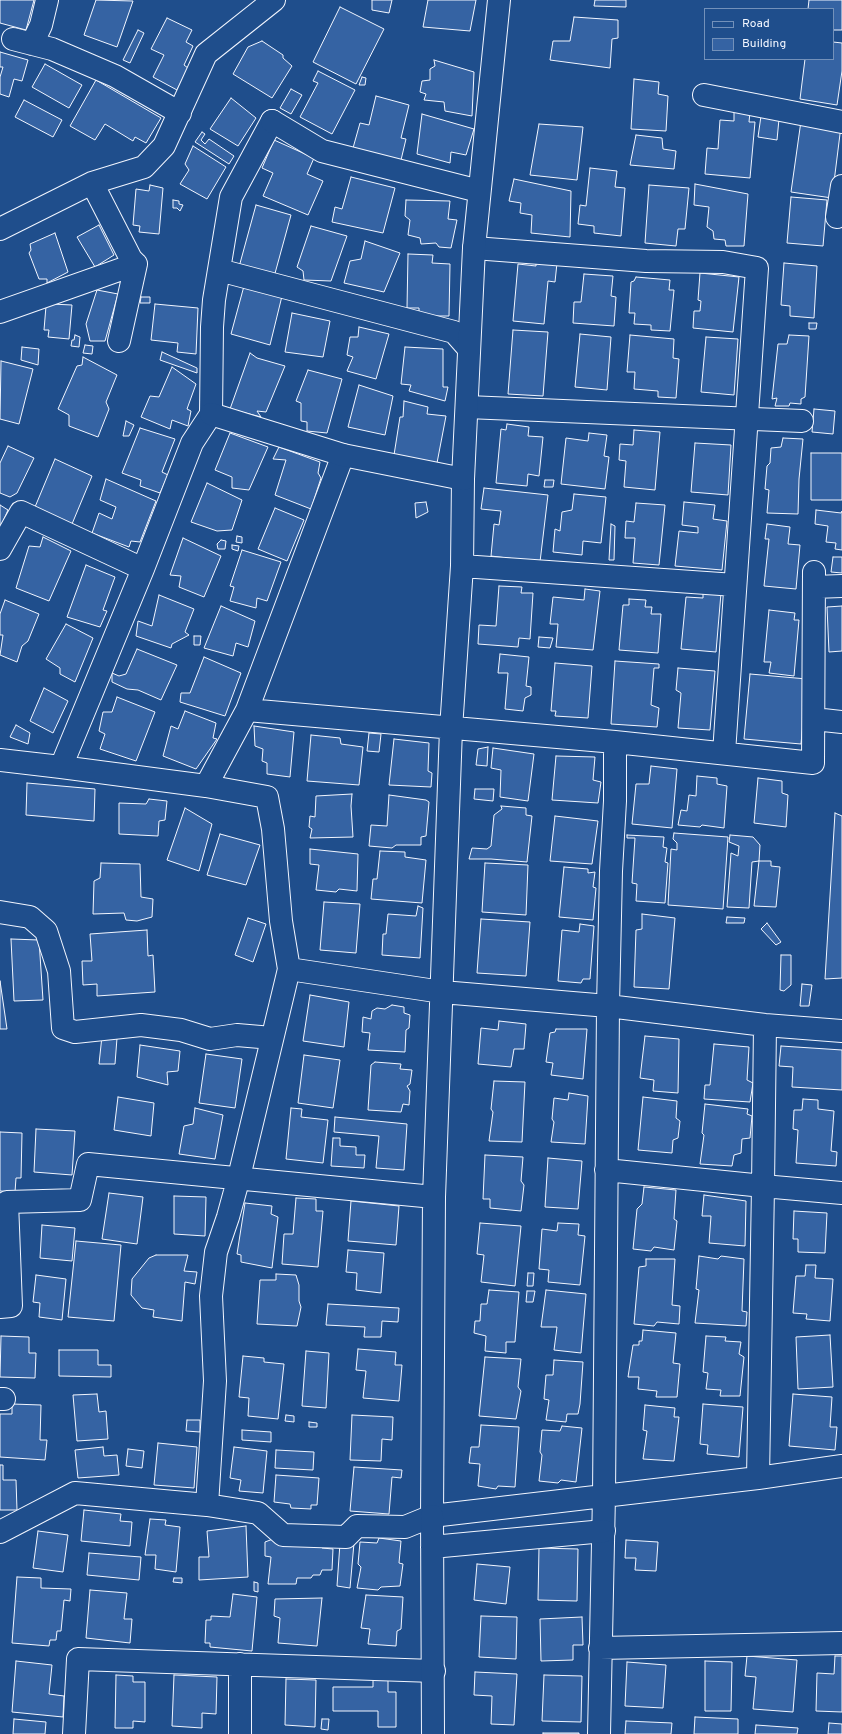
<!DOCTYPE html>
<style>
body{margin:0}
#map{position:relative;width:842px;height:1734px;overflow:hidden;background:#1f4e8c;font-family:Overpass,sans-serif}
canvas{display:block}
.legend{position:absolute;left:704px;top:8px;width:130px;height:52px;box-sizing:border-box;background:#1f4e8c;border:1px solid #7391ba;margin:0;padding:5px 7px;list-style:none;font-size:12px;color:#f2f6ff}
.legend li{display:flex;align-items:center;gap:8px;height:20px}
.legend b{width:20px;border:1px solid #7391ba}
</style>
<div id="map">
<canvas width="842" height="1734"></canvas>
<ul class="legend">
<li><b style="height:5px;background:#1f4e8c"></b>Road</li>
<li><b style="height:11px;background:#3563a3"></b>Building</li>
</ul>
</div>
<script>
const g = document.querySelector('canvas').getContext('2d');
g.lineJoin = 'round';
function fill(path, color) { g.fillStyle = color; g.fill(path, 'evenodd'); }
const toPath = rows => new Path2D(rows.map(r => 'M' + r).join(''));
function strokePath(path, color, width, dash) { g.strokeStyle = color; g.lineWidth = width; g.lineCap = dash ? 'butt' : 'round'; g.setLineDash(dash || []); g.stroke(path); }
const building = toPath([
 [0,0,34,0,26,30,0,23,0,0],
 [96,0,133,1,117,47,84,35,96,0],
 [372,0,392,0,389,13,372,10,372,0],
 [428,0,476,0,470,31,423,27,428,0],
 [595,0,626,0,626,7,594,6,595,0],
 [809,0,842,0,842,30,833,30,833,9,808,9,809,0],
 [340,7,384,29,356,84,313,62,340,7],
 [574,17,618,20,618,38,612,39,610,68,550,60,553,41,570,41,574,17],
 [167,18,192,30,186,42,193,46,184,65,188,68,177,90,153,77,164,55,151,49,167,18],
 [138,30,144,33,130,63,123,60,138,30],
 [262,41,283,55,283,58,292,66,272,98,233,74,248,47,262,41],
 [833,42,842,43,842,71,837,105,800,99,805,59,833,59,833,42],
 [0,52,28,60,22,81,14,79,9,97,0,94,0,77,3,67,0,67,0,52],
 [434,60,474,72,472,116,445,111,444,102,424,100,426,94,420,92,422,81,430,80,430,69,435,66,434,60],
 [45,64,82,85,69,108,32,87,45,64],
 [318,71,355,90,332,134,300,117,318,83,313,81,318,71],
 [362,77,366,78,365,85,359,85,362,77],
 [634,79,659,82,658,94,668,96,666,131,631,129,634,79],
 [96,80,161,118,146,143,135,137,133,141,105,124,95,140,70,126,96,80],
 [291,89,302,95,291,114,280,108,291,89],
 [376,96,409,105,401,138,406,139,401,160,353,148,360,123,369,125,376,96],
 [231,98,256,118,238,146,210,129,231,98],
 [24,100,62,120,53,137,15,117,24,100],
 [734,111,750,112,749,122,755,122,750,178,705,174,707,148,718,149,720,120,734,121,734,111],
 [422,114,474,129,466,155,451,152,450,163,417,154,422,114],
 [761,116,779,119,777,140,758,137,761,116],
 [801,121,841,126,832,198,791,192,801,121],
 [539,124,583,127,577,180,530,175,539,124],
 [202,132,205,134,201,140,205,144,209,139,234,156,229,164,195,142,202,132],
 [636,135,662,138,663,149,676,151,674,169,630,165,636,135],
 [274,140,314,158,307,174,323,181,308,215,263,196,273,173,262,168,274,140],
 [193,146,226,167,207,199,180,184,189,170,185,164,193,146],
 [590,168,617,171,615,187,625,188,621,236,594,233,594,226,578,224,580,205,586,206,590,168],
 [351,177,395,188,383,233,332,222,335,207,342,209,351,177],
 [514,179,571,191,570,237,531,233,532,215,520,213,521,203,509,201,514,179],
 [695,184,748,194,744,246,726,246,725,240,714,239,713,231,707,227,709,207,694,205,695,184],
 [150,185,163,188,159,234,139,232,140,226,133,225,136,189,149,191,150,185],
 [649,185,689,188,685,229,678,229,676,246,645,243,649,185],
 [791,197,827,200,823,246,787,243,791,197],
 [173,200,179,201,179,204,183,205,180,211,177,208,173,208,173,200],
 [406,200,450,201,448,219,457,220,451,248,439,247,436,243,421,244,420,238,408,235,410,220,405,216,406,200],
 [256,205,291,215,274,277,239,267,256,205],
 [99,225,114,255,95,267,77,237,99,225],
 [311,226,347,236,331,281,304,280,303,271,297,267,311,226],
 [55,233,68,272,47,283,47,279,39,279,29,253,31,250,30,244,55,233],
 [365,241,400,253,384,292,344,283,350,261,361,259,365,241],
 [408,254,433,255,432,263,450,264,449,316,419,316,419,308,407,308,408,254],
 [536,261,557,263,555,282,548,281,544,324,513,321,518,264,536,266,536,261],
 [784,263,817,266,814,318,790,316,790,306,781,305,784,263],
 [700,273,739,277,733,332,693,328,694,311,700,311,701,301,698,300,700,273],
 [584,274,613,276,611,296,616,297,614,326,573,323,574,302,581,302,584,274],
 [636,277,670,280,669,290,674,290,670,331,651,330,651,325,634,324,635,313,629,313,631,282,634,281,636,277],
 [244,286,282,296,270,345,231,334,244,286],
 [97,290,118,294,105,341,90,341,86,324,97,290],
 [141,297,150,297,150,303,140,303,141,297],
 [51,304,72,305,69,339,48,337,49,330,44,330,46,306,51,304],
 [155,304,198,308,196,354,177,352,178,343,151,340,155,304],
 [292,313,330,321,323,357,285,352,292,313],
 [809,323,817,323,816,329,809,329,809,323],
 [359,327,389,334,376,379,347,371,353,357,347,355,350,337,358,337,359,327],
 [513,330,548,332,543,396,508,394,513,330],
 [580,334,611,337,607,390,575,387,580,334],
 [75,335,80,337,79,347,71,346,72,340,74,340,75,335],
 [630,335,674,339,673,358,679,359,676,398,658,397,658,391,634,389,635,372,627,372,630,335],
 [789,335,809,336,805,397,801,399,801,404,790,403,789,406,775,406,777,398,772,399,778,344,787,344,789,335],
 [706,337,738,339,734,395,701,392,706,337],
 [85,345,93,346,92,354,83,353,85,345],
 [22,347,39,349,38,365,21,360,22,347],
 [405,347,443,349,443,387,448,387,445,401,409,391,411,385,401,384,405,347],
 [162,352,197,368,197,373,160,360,162,352],
 [250,353,257,358,285,366,266,412,257,411,261,417,230,409,250,353],
 [83,357,117,375,106,402,109,409,98,437,69,426,69,415,58,409,77,366,82,365,83,357],
 [1,361,33,369,19,424,0,419,1,361],
 [172,367,196,384,187,409,191,411,188,426,172,420,170,429,141,417,150,396,159,397,172,367],
 [308,370,342,379,327,433,307,431,307,422,301,421,301,403,296,401,308,370],
 [359,385,393,396,385,435,348,427,359,385],
 [404,401,428,407,427,414,446,416,437,463,394,455,400,417,403,417,404,401],
 [814,409,835,411,833,434,812,432,814,409],
 [126,421,134,425,129,436,123,436,126,421],
 [507,424,529,427,528,436,543,437,539,476,528,474,527,486,496,483,501,429,506,430,507,424],
 [140,428,175,439,162,472,168,475,160,493,140,486,141,480,122,473,140,428],
 [634,430,660,432,655,490,624,487,626,461,619,460,620,444,633,445,634,430],
 [230,433,268,447,249,490,232,488,232,477,215,470,230,433],
 [589,433,607,435,604,456,609,457,605,489,561,484,566,438,588,441,589,433],
 [783,438,803,439,799,479,798,514,767,513,769,490,765,489,767,466,770,463,771,448,781,447,783,438],
 [695,443,731,445,728,495,691,492,695,443],
 [8,446,34,458,17,493,10,497,0,493,0,463,8,446],
 [279,447,320,462,318,473,321,478,311,509,275,495,286,460,273,459,279,447],
 [811,453,842,453,842,500,811,500,811,453],
 [55,459,92,476,72,524,35,507,55,459],
 [106,479,156,501,140,542,131,541,129,547,92,533,99,513,112,519,116,507,100,500,106,479],
 [545,480,554,480,553,487,544,487,545,480],
 [207,483,242,500,232,530,217,531,191,522,207,483],
 [484,488,548,495,540,562,491,556,494,524,499,525,501,511,481,509,484,488],
 [574,494,606,497,601,543,583,541,582,555,553,552,555,529,560,531,562,512,572,510,574,494],
 [426,502,428,512,416,518,415,503,426,502],
 [684,502,715,505,713,519,727,521,722,570,675,566,679,531,698,533,698,527,682,525,684,502],
 [636,503,665,505,659,565,633,563,635,538,625,538,626,521,634,522,636,503],
 [0,505,8,510,1,526,0,526,0,505],
 [275,508,304,520,287,561,258,549,275,508],
 [816,510,841,513,842,511,842,550,835,549,836,543,826,542,828,526,815,524,816,510],
 [611,524,615,526,614,560,609,560,611,524],
 [767,524,790,527,788,544,800,545,796,589,764,586,769,539,765,539,767,524],
 [237,536,242,537,242,543,236,542,237,536],
 [43,537,71,551,49,601,16,588,29,546,40,547,43,537],
 [183,538,221,556,204,597,179,587,181,576,170,575,183,538],
 [221,540,226,541,225,549,218,549,217,544,221,540],
 [232,545,239,546,238,551,232,549,232,545],
 [242,550,281,562,267,601,257,598,256,608,230,601,234,587,230,586,242,550],
 [833,557,842,557,842,573,831,572,833,557],
 [86,565,115,577,103,610,107,611,100,627,67,617,86,565],
 [499,586,522,587,521,593,533,593,530,639,519,638,518,647,478,644,479,625,496,626,499,586],
 [585,589,600,591,593,650,556,647,558,624,550,624,553,597,584,600,585,589],
 [703,592,721,593,716,652,681,649,686,597,703,598,703,592],
 [159,595,194,609,185,632,189,635,172,644,171,648,136,636,138,621,152,626,159,595],
 [629,599,646,600,645,607,652,607,651,614,661,614,658,653,619,650,623,605,629,605,629,599],
 [5,600,39,614,28,641,22,646,17,662,0,655,3,635,0,635,0,614,5,600],
 [221,606,255,621,248,647,236,643,233,656,204,648,221,606],
 [842,606,842,651,829,652,827,607,842,606],
 [769,610,795,613,794,620,799,620,794,676,769,673,771,662,764,662,769,610],
 [66,624,93,638,75,682,60,674,60,668,46,659,66,624],
 [194,636,201,636,200,645,194,645,194,636],
 [539,637,553,638,550,648,538,647,539,637],
 [137,649,177,665,161,700,138,690,127,689,112,682,112,673,119,676,126,674,137,649],
 [500,654,529,657,526,686,531,687,531,695,525,698,523,711,505,709,508,673,498,673,500,654],
 [204,657,241,673,225,716,180,702,181,693,190,693,204,657],
 [615,661,659,664,659,668,654,668,651,705,659,708,657,727,611,724,615,661],
 [555,663,592,666,588,718,555,716,556,711,551,711,555,663],
 [678,668,715,671,710,730,678,728,681,693,676,690,678,668],
 [750,674,807,679,801,744,744,739,750,674],
 [44,688,68,701,53,733,30,721,44,688],
 [117,697,155,712,136,761,100,749,105,734,99,731,103,712,112,712,117,697],
 [185,711,216,723,213,738,217,739,196,769,163,756,171,726,178,729,185,711],
 [16,725,30,733,28,744,10,737,16,725],
 [254,726,294,732,290,777,267,774,267,763,262,761,263,749,255,746,254,726],
 [369,733,381,734,379,752,367,751,369,733],
 [311,735,340,738,341,744,363,747,359,785,307,781,311,735],
 [394,739,429,743,428,771,432,773,431,787,389,785,394,739],
 [488,747,487,766,476,765,478,749,488,747],
 [493,748,534,754,528,801,500,797,501,770,491,768,493,748],
 [556,756,595,757,593,780,601,782,598,803,552,800,556,756],
 [651,766,677,769,672,828,632,824,636,784,649,784,651,766],
 [697,776,717,778,717,784,727,786,724,828,702,825,700,827,678,825,681,810,687,811,689,795,696,796,697,776],
 [758,778,782,781,782,793,788,795,786,827,754,823,758,778],
 [27,783,95,789,94,821,26,815,27,783],
 [475,789,494,789,493,801,474,799,475,789],
 [352,794,351,806,353,837,310,838,312,829,309,827,310,816,315,817,316,796,352,794],
 [389,795,426,800,429,802,426,836,421,837,421,845,396,845,392,848,369,846,371,825,387,826,389,795],
 [149,799,167,801,165,820,159,821,158,836,119,834,119,803,146,804,149,799],
 [501,806,526,808,526,815,532,816,527,862,491,859,469,859,472,848,487,849,491,846,494,815,502,809,501,806],
 [185,808,212,824,199,871,167,860,185,808],
 [835,813,842,816,842,978,825,979,835,813],
 [555,816,598,821,592,864,550,861,555,816],
 [674,833,728,837,723,909,668,905,671,849,677,850,677,843,673,839,674,833],
 [220,834,260,845,246,885,207,875,220,834],
 [627,835,664,837,663,847,667,848,665,862,668,863,665,903,636,901,637,884,632,883,635,838,627,838,627,835],
 [730,835,753,837,760,845,759,861,752,862,749,908,727,907,731,853,738,856,739,846,729,842,730,835],
 [310,849,358,854,357,891,339,889,336,892,316,890,319,865,310,864,310,849],
 [380,851,405,852,405,857,426,860,422,903,371,899,373,879,377,879,380,851],
 [759,861,771,861,771,866,780,867,776,907,754,906,759,861],
 [101,863,140,864,141,897,153,899,152,917,137,921,126,920,124,913,93,914,94,881,100,878,101,863],
 [485,863,528,865,526,915,482,912,485,863],
 [564,867,588,869,588,873,595,872,593,887,596,888,593,920,559,917,564,867],
 [324,902,360,904,356,953,320,950,324,902],
 [418,906,423,908,420,958,382,955,383,934,386,934,388,914,416,916,418,906],
 [642,914,675,918,669,989,634,987,636,930,642,929,642,914],
 [727,917,745,918,744,923,726,923,727,917],
 [248,918,266,924,253,962,235,955,248,918],
 [481,919,530,922,526,976,477,973,481,919],
 [767,923,781,942,776,945,761,929,767,923],
 [580,924,594,926,590,979,583,979,581,983,558,981,562,930,579,932,580,924],
 [147,930,148,956,153,955,155,992,97,996,97,984,83,985,82,961,92,961,90,934,147,930],
 [11,939,39,940,43,1000,14,1001,11,939],
 [781,955,791,955,791,985,784,991,780,990,781,955],
 [0,981,7,1029,0,1029,0,981],
 [802,984,812,985,809,1006,800,1006,802,984],
 [310,995,349,1002,344,1047,303,1041,310,995],
 [392,1005,404,1007,404,1013,410,1015,409,1028,406,1030,405,1052,368,1050,370,1033,362,1032,363,1017,371,1019,372,1011,377,1008,385,1009,392,1005],
 [499,1021,526,1024,524,1049,514,1049,511,1067,478,1064,481,1028,498,1030,499,1021],
 [556,1029,587,1029,583,1079,551,1075,553,1063,546,1062,550,1033,555,1032,556,1029],
 [102,1036,117,1038,115,1064,99,1064,102,1036],
 [645,1036,679,1039,678,1093,653,1091,654,1080,640,1078,645,1036],
 [714,1044,749,1047,747,1080,753,1083,750,1102,704,1099,705,1085,710,1085,714,1044],
 [140,1045,180,1051,178,1071,167,1072,168,1085,137,1077,140,1045],
 [781,1046,842,1050,842,1090,792,1087,793,1067,779,1066,781,1046],
 [206,1054,242,1059,235,1108,199,1103,206,1054],
 [304,1055,340,1060,333,1108,298,1103,304,1055],
 [375,1062,401,1064,400,1069,412,1070,410,1084,407,1086,410,1091,409,1105,403,1104,401,1112,368,1110,371,1065,375,1062],
 [494,1081,525,1082,522,1142,489,1141,493,1112,491,1109,494,1081],
 [569,1093,588,1096,585,1144,551,1142,554,1122,552,1119,554,1098,568,1100,569,1093],
 [118,1097,154,1103,151,1136,114,1130,118,1097],
 [643,1097,677,1101,676,1118,680,1121,678,1138,673,1140,672,1153,638,1150,643,1097],
 [803,1099,818,1100,818,1109,834,1111,831,1151,837,1152,836,1166,796,1163,798,1130,793,1129,794,1110,802,1110,803,1099],
 [705,1104,748,1109,747,1114,752,1116,750,1138,742,1139,741,1153,734,1155,732,1166,700,1164,704,1135,702,1133,705,1104],
 [195,1108,223,1115,215,1159,179,1154,184,1126,193,1124,195,1108],
 [291,1108,302,1109,301,1117,328,1120,323,1163,286,1159,291,1108],
 [335,1117,407,1124,404,1170,376,1168,379,1136,334,1132,335,1117],
 [36,1129,75,1131,72,1175,34,1172,36,1129],
 [0,1132,22,1133,21,1178,16,1178,15,1192,0,1191,0,1132],
 [333,1138,340,1138,340,1146,356,1147,356,1155,365,1155,364,1168,331,1166,333,1138],
 [485,1155,523,1157,521,1181,524,1185,521,1211,490,1208,490,1199,483,1199,485,1155],
 [548,1158,582,1161,578,1209,545,1207,548,1158],
 [644,1187,676,1190,674,1219,677,1221,674,1250,654,1247,651,1251,633,1249,637,1209,642,1204,644,1187],
 [109,1193,143,1197,137,1244,102,1239,109,1193],
 [704,1195,746,1201,745,1246,709,1243,711,1216,702,1216,704,1195],
 [174,1196,206,1197,205,1236,174,1234,174,1196],
 [296,1198,316,1199,316,1211,323,1211,318,1267,282,1264,284,1234,293,1234,296,1198],
 [351,1201,399,1206,396,1245,348,1241,351,1201],
 [245,1203,272,1206,271,1214,278,1217,272,1268,241,1262,241,1255,237,1254,245,1203],
 [794,1211,827,1213,825,1253,798,1252,798,1239,793,1239,794,1211],
 [480,1223,521,1226,515,1286,481,1282,484,1255,477,1254,480,1223],
 [558,1223,579,1224,578,1235,585,1236,580,1285,548,1282,549,1270,539,1269,542,1229,557,1231,558,1223],
 [42,1225,75,1228,72,1261,40,1258,42,1225],
 [76,1241,121,1245,114,1321,68,1317,76,1241],
 [348,1250,384,1253,381,1293,356,1290,357,1273,346,1272,348,1250],
 [156,1255,188,1255,184,1271,197,1272,195,1284,185,1282,182,1321,153,1317,154,1310,142,1308,131,1295,132,1279,149,1258,156,1255],
 [699,1256,718,1259,721,1256,744,1259,742,1311,747,1312,746,1326,695,1323,699,1290,696,1289,699,1256],
 [646,1259,675,1259,672,1305,680,1306,679,1324,657,1322,654,1326,634,1324,639,1267,646,1266,646,1259],
 [806,1265,816,1265,815,1278,833,1279,830,1321,806,1319,807,1314,793,1313,796,1276,805,1276,806,1265],
 [528,1273,534,1273,533,1286,527,1286,528,1273],
 [276,1274,296,1275,299,1285,299,1301,301,1307,297,1326,257,1324,260,1280,276,1280,276,1274],
 [36,1275,66,1279,62,1320,39,1317,40,1303,33,1302,36,1275],
 [489,1290,519,1292,515,1342,506,1342,506,1353,485,1351,486,1336,474,1333,475,1321,480,1321,481,1304,487,1304,489,1290],
 [546,1290,586,1294,581,1353,554,1350,557,1327,541,1327,546,1290],
 [527,1291,535,1291,533,1302,526,1302,527,1291],
 [328,1304,399,1308,398,1322,382,1321,381,1337,364,1337,365,1327,326,1325,328,1304],
 [643,1330,676,1333,673,1363,680,1364,677,1397,656,1397,657,1391,638,1389,639,1377,628,1377,633,1345,639,1345,639,1341,642,1341,643,1330],
 [830,1335,833,1387,798,1389,796,1337,830,1335],
 [1,1336,29,1337,29,1353,36,1353,35,1378,0,1377,1,1336],
 [706,1336,726,1337,725,1341,741,1342,739,1354,744,1357,740,1396,720,1396,721,1390,706,1389,708,1373,703,1372,706,1336],
 [358,1349,396,1352,395,1365,402,1365,399,1401,363,1398,366,1371,356,1370,358,1349],
 [59,1350,98,1350,98,1365,111,1365,111,1377,59,1376,59,1350],
 [306,1351,329,1353,326,1408,302,1406,306,1351],
 [243,1356,264,1358,264,1362,284,1364,278,1419,248,1416,249,1398,239,1397,243,1356],
 [485,1357,521,1359,518,1387,521,1391,516,1419,479,1416,485,1357],
 [554,1360,583,1362,580,1404,578,1414,567,1414,566,1422,546,1420,549,1400,544,1399,546,1375,553,1375,554,1360],
 [97,1394,99,1412,106,1411,108,1439,77,1441,73,1395,97,1394],
 [793,1394,832,1397,830,1427,837,1427,835,1450,789,1446,793,1394],
 [12,1404,41,1405,40,1440,47,1440,45,1460,0,1457,0,1414,12,1414,12,1404],
 [703,1404,743,1407,739,1457,707,1454,708,1445,700,1444,703,1404],
 [645,1405,675,1408,674,1417,679,1417,674,1461,643,1459,647,1431,643,1430,645,1405],
 [286,1415,294,1416,294,1422,285,1421,286,1415],
 [352,1415,393,1417,392,1440,382,1439,381,1461,350,1460,352,1415],
 [187,1420,200,1420,200,1432,186,1431,187,1420],
 [309,1422,317,1423,317,1427,309,1427,309,1422],
 [481,1425,519,1427,515,1487,498,1486,496,1489,478,1486,480,1464,469,1463,471,1447,479,1447,481,1425],
 [562,1426,582,1428,576,1482,561,1480,558,1483,539,1481,542,1455,540,1452,542,1430,560,1431,562,1426],
 [242,1430,271,1432,271,1442,242,1440,242,1430],
 [158,1443,197,1447,194,1488,154,1485,158,1443],
 [103,1447,104,1456,117,1455,119,1475,78,1478,75,1450,103,1447],
 [234,1447,267,1451,263,1493,239,1491,241,1480,230,1478,234,1447],
 [128,1449,144,1451,142,1468,126,1466,128,1449],
 [276,1450,314,1452,313,1470,275,1468,276,1450],
 [0,1465,3,1465,3,1480,16,1480,17,1510,0,1510,0,1465],
 [354,1467,402,1470,401,1478,392,1477,389,1514,350,1511,354,1467],
 [276,1475,319,1478,317,1505,311,1505,311,1509,291,1508,290,1504,274,1502,276,1475],
 [84,1510,121,1514,120,1521,132,1522,130,1546,81,1541,84,1510],
 [150,1519,166,1520,165,1525,180,1527,176,1572,155,1569,156,1555,145,1555,150,1519],
 [246,1526,248,1577,199,1580,199,1557,209,1557,207,1531,246,1526],
 [38,1531,68,1535,63,1572,33,1568,38,1531],
 [379,1538,401,1541,399,1563,403,1564,400,1586,381,1587,378,1590,357,1588,361,1567,358,1564,360,1542,377,1543,379,1538],
 [273,1539,323,1541,322,1548,333,1549,332,1570,322,1570,320,1575,313,1575,311,1578,297,1578,296,1584,268,1584,271,1557,265,1556,265,1542,273,1539],
 [626,1540,658,1542,656,1571,635,1570,636,1558,625,1558,626,1540],
 [340,1543,354,1543,350,1588,337,1586,340,1543],
 [539,1548,578,1549,577,1601,538,1600,539,1548],
 [89,1553,141,1557,139,1580,87,1575,89,1553],
 [477,1564,510,1567,506,1604,474,1600,477,1564],
 [17,1577,41,1578,41,1588,71,1589,70,1601,64,1600,61,1631,57,1631,56,1640,50,1640,49,1646,12,1643,17,1577],
 [174,1578,182,1578,182,1583,173,1582,174,1578],
 [254,1582,258,1583,258,1592,254,1591,254,1582],
 [90,1590,127,1593,124,1619,132,1619,130,1643,86,1638,90,1590],
 [233,1594,257,1597,252,1651,210,1647,210,1643,205,1643,206,1620,211,1620,211,1616,230,1617,233,1594],
 [366,1595,403,1597,401,1629,397,1631,396,1646,368,1644,370,1629,361,1628,366,1595],
 [322,1598,317,1646,278,1643,280,1618,274,1616,275,1599,322,1598],
 [481,1616,517,1617,516,1659,479,1657,481,1616],
 [582,1617,583,1645,573,1645,573,1660,541,1661,540,1619,582,1617],
 [747,1656,797,1660,793,1712,753,1709,756,1677,745,1676,747,1656],
 [835,1656,842,1656,842,1712,816,1711,817,1673,834,1674,835,1656],
 [16,1661,52,1665,49,1694,64,1696,63,1717,12,1712,16,1661],
 [705,1661,732,1662,731,1711,705,1711,705,1661],
 [627,1662,666,1665,663,1708,625,1706,627,1662],
 [475,1672,517,1674,514,1725,491,1724,492,1696,474,1695,475,1672],
 [116,1675,133,1676,133,1682,145,1682,145,1722,133,1721,133,1728,115,1728,116,1675],
 [174,1675,217,1677,216,1714,202,1713,202,1728,172,1726,174,1675],
 [544,1675,582,1676,581,1722,542,1721,544,1675],
 [373,1676,388,1676,388,1692,396,1692,396,1727,378,1727,378,1711,333,1711,333,1687,373,1687,373,1676],
 [286,1679,316,1680,315,1727,285,1725,286,1679],
 [695,1717,738,1719,738,1734,694,1734,695,1717],
 [14,1719,46,1722,45,1734,13,1734,14,1719],
 [322,1719,329,1719,328,1730,321,1729,322,1719],
 [626,1721,672,1723,671,1734,625,1734,626,1721],
 [829,1723,842,1724,842,1734,828,1734,829,1723],
 [756,1725,798,1728,797,1734,755,1734,756,1725],
 [543,1733,579,1733,579,1734,543,1734,543,1733]
]);
fill(building, '#3563a3');
strokePath(building, '#f2f6ff', 1);
const street = toPath([
 [13,39,52,49,115,76,180,113],
 [32,44,41,25,47,0],
 [704,95,842,122],
 [92,183,131,259,136,264],
 [837,217,842,186],
 [0,229,92,183,144,167,164,146,206,54,274,0],
 [474,248,646,261,723,262,757,268,724,753],
 [219,270,454,332,469,349],
 [0,312,136,264],
 [119,341,136,264],
 [467,407,802,421],
 [0,549,21,512,143,569],
 [462,566,735,585],
 [814,587,842,586],
 [247,710,615,742,813,763,814,572],
 [814,719,842,722],
 [0,760,61,767,143,569,192,443,211,414,212,327,214,300,231,197,272,121],
 [61,767,206,786,267,797,273,829,281,921,289,969,442,992,608,1006,765,1025,842,1031],
 [206,786,247,710,343,455],
 [0,912,30,917,46,931,59,971,63,1028,75,1032,141,1025,181,1030,210,1039,237,1035,272,1038],
 [606,1170,763,1186,765,1025],
 [842,1193,763,1186,758,1478,842,1466],
 [0,1307,11,1306,7,1202,80,1200,88,1164,434,1197],
 [0,1399,4,1399],
 [207,1505,215,1381,211,1296,216,1252,228,1217,239,1177,289,969],
 [432,1516,434,1197,451,729,462,566,463,479],
 [0,1532,75,1493,207,1505,258,1513,283,1535,346,1537,357,1526,405,1527,432,1516,758,1478],
 [600,1648,842,1643],
 [74,1734,78,1659,434,1671],
 [240,1734,240,1664],
 [599,1734,604,1495,608,1006,611,871,615,801,615,742]
]);
const secondary = toPath([
 [272,121,322,151,479,191],
 [211,414,343,455,463,479,474,248,499,0],
 [432,1516,433,1734],
 [432,1547,604,1531]
]);
strokePath(street, '#f2f6ff', 24);
strokePath(secondary, '#f2f6ff', 24);
strokePath(street, '#1f4e8c', 22);
strokePath(secondary, '#1f4e8c', 22);
</script>
